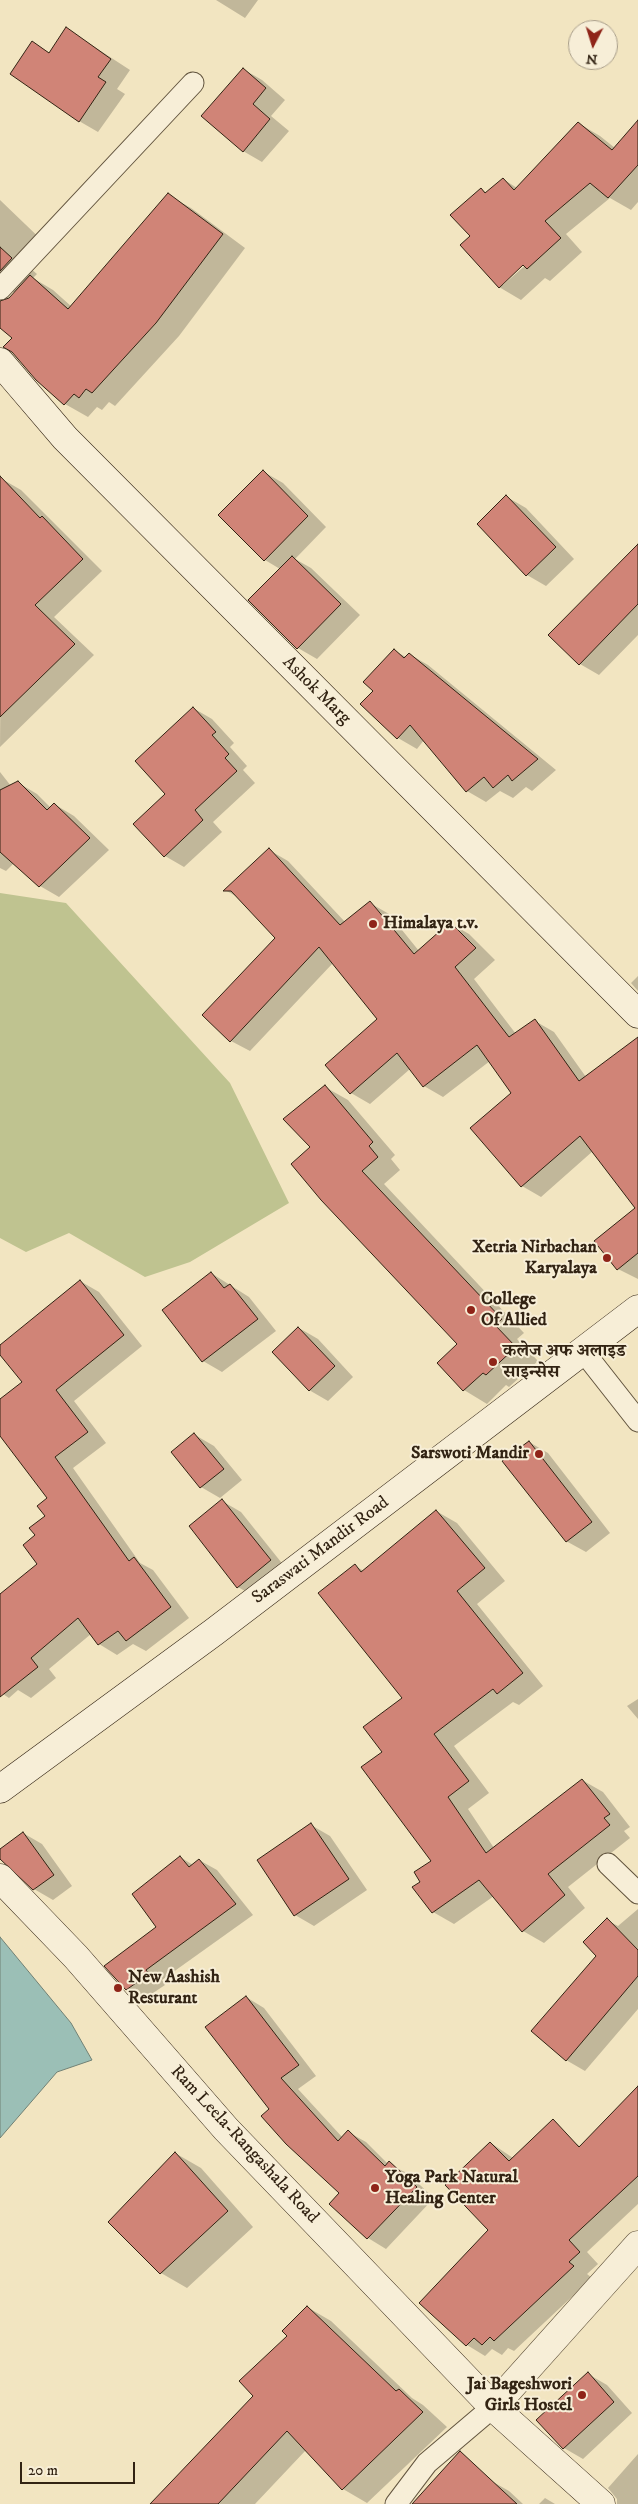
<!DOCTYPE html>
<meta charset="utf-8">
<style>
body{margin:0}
#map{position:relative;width:638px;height:2504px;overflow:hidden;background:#f2e5c1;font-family:"IM FELL DW Pica",serif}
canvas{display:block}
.north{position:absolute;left:568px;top:20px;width:50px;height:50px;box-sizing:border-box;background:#f7eed7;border:1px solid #a89d89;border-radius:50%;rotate:185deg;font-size:14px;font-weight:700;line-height:20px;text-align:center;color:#322313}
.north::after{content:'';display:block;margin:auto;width:18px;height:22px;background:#8f2418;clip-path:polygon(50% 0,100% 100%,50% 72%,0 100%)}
.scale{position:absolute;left:20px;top:2462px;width:115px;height:22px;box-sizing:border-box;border:2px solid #322313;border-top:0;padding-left:6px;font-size:15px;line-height:18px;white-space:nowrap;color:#322313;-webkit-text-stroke:4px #f7eed7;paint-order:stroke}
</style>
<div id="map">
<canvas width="638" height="2504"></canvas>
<div class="north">N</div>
<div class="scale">20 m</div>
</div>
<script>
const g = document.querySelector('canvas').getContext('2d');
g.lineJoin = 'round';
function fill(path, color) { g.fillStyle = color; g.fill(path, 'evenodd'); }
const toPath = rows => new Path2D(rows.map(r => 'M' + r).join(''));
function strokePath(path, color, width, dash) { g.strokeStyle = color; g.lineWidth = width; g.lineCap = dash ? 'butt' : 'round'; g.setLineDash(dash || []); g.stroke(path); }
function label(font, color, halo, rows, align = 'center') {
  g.font = font + ' "IM FELL DW Pica","Noto Serif Devanagari",serif'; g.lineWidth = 4; g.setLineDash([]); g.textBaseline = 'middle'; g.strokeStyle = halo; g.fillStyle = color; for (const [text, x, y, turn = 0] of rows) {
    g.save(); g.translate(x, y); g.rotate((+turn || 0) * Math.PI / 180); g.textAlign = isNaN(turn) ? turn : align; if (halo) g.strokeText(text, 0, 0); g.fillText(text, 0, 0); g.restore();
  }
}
fill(toPath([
 [0,893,66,903,230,1083,289,1203,190,1262,145,1277,69,1233,26,1252,0,1238]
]), '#bfc390');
const water = toPath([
 [0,1937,71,2023,92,2060,57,2072,0,2138,0,1937]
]);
fill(water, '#9bbfb6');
strokePath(water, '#718175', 1);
fill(toPath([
 [216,0,258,0,245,18],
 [67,29,130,70,117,89,125,94,98,132,79,121,33,43,50,53],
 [243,69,262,80,285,100,271,116,289,131,262,162,243,151],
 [638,122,638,202,631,210,610,198,566,234,582,252,550,281,545,278,521,300,499,287,471,236,481,189,487,193,503,179,517,188,578,123,600,136,615,148],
 [527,260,529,262,503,285,503,282],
 [168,195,191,208,245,248,179,336,115,406,109,402,102,410,97,407,88,417,65,404,37,379,13,338,15,293,0,285,0,200,50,248,30,268,37,274,33,278,53,290,72,307],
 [264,472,283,483,326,527,295,559,311,568,360,615,317,659,298,648,280,569,265,560],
 [2,479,21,490,102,571,54,617,94,655,0,747],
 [507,497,526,508,574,559,546,586,527,575],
 [638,546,638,635,599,675,580,664],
 [395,651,406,657,409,654,428,665,556,770,532,791,526,787,513,798,500,791,486,802,467,791,424,740,417,749,398,738,374,691],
 [193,708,212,719,234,743,230,747,247,766,243,770,255,783,213,822,222,832,184,867,165,856,167,794],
 [0,772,11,786,17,782,37,794,51,808,54,804,74,816,109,850,59,897,40,886,14,863,6,871,0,868],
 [269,850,288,861,346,923,370,903,389,914,419,951,450,923,469,934,495,960,474,979,516,1034,535,1021,554,1032,586,1077,638,1038,638,1279,618,1269,596,1242,637,1208,593,1151,541,1197,522,1186,513,1093,490,1061,443,1097,424,1086,410,1069,370,1104,351,1093,378,1020,333,963,250,1051,231,1041,276,938,241,899,225,890],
 [638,976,638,991,631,983],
 [325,1087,348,1100,395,1155,391,1159,400,1170,384,1184,524,1333,517,1339,538,1361,509,1387,506,1385,487,1404,464,1390,439,1363,458,1344,312,1147],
 [211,1273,249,1297,276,1331,222,1372,203,1361],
 [80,1281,99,1292,142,1346,74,1401,106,1443,73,1468,140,1563,153,1570,189,1618,146,1651,133,1644,117,1655,99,1644,91,1634,49,1669,56,1678,31,1698,18,1690,9,1698,0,1692,0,1596,38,1564,37,1536,47,1517,49,1499,0,1434,0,1400,23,1382,0,1353,0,1346],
 [299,1328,318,1339,353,1377,328,1401,309,1390],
 [195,1435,214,1446,242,1480,220,1498,201,1487],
 [529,1442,548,1453,610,1533,586,1552,566,1541],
 [222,1501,241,1512,289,1572,257,1598,238,1587],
 [436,1511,457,1523,505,1581,477,1604,543,1686,519,1705,513,1702,454,1746,489,1793,468,1809,494,1848,582,1780,603,1792,630,1827,624,1831,630,1838,568,1887,585,1908,544,1943,523,1931,494,1896,454,1924,433,1912,421,1882,433,1861,384,1752,404,1699,355,1566,364,1571],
 [638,1699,638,1719,627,1706],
 [311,1825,330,1836,367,1890,314,1926,295,1915],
 [23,1833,42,1844,72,1886,53,1900,34,1889,0,1857,0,1850],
 [180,1857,193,1865,199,1860,217,1870,253,1915,162,1980,165,1985,144,1999,126,1989,158,1927],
 [638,1909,638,2009,585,2071,566,2060,607,1920,618,1926],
 [246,1997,264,2008,316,2076,298,2089,343,2138,348,2132,366,2142,388,2164,407,2173,434,2198,386,2249,368,2238,331,2204,341,2193,270,2110],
 [638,2088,638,2204,587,2252,598,2264,587,2274,592,2278,514,2351,508,2348,502,2355,492,2349,485,2356,467,2345,490,2230,491,2143,513,2158,574,2142,581,2147],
 [175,2153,201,2168,253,2227,187,2288,161,2273,110,2222],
 [307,2307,331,2321,412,2398,423,2405,447,2427,367,2503,343,2489,306,2450,255,2504,152,2504,255,2396],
 [588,2374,607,2385,632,2413,583,2459,564,2448],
 [638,2454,638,2504,617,2504,617,2499,608,2488],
 [488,2479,509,2491,523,2504,463,2504],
 [545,2498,555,2504,539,2504]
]), '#0003');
const building = toPath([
 [66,27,111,59,98,77,106,82,79,122,10,74,32,41,49,53,66,27],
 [243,68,266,88,253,104,270,119,243,152,201,116,243,68],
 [638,120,638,165,608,198,590,183,545,221,561,238,527,269,523,265,499,288,460,245,470,236,450,215,481,188,485,193,503,178,514,190,578,122,612,150,638,120],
 [168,193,223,234,156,323,92,393,86,389,79,398,74,394,64,405,36,380,12,352,3,347,12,338,0,328,0,301,9,298,30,275,68,309,168,193],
 [0,247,12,258,0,271,0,247],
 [263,470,308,516,264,561,218,515,263,470],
 [0,476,40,518,42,516,83,559,35,605,75,644,0,717,0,476],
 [506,495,556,547,526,576,477,524,506,495],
 [638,544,638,604,579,665,548,635,638,544],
 [292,556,341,604,297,649,248,600,292,556],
 [394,649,404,658,409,653,538,759,512,781,508,775,493,788,484,777,466,792,410,725,397,739,360,704,373,691,363,682,394,649],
 [193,707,216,732,212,735,229,754,225,758,237,771,195,810,203,820,164,857,133,824,165,794,135,761,193,707],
 [18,781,47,810,54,803,90,838,39,887,0,852,0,790,18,781],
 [269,848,340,925,370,901,414,954,450,922,476,948,455,967,509,1037,535,1019,579,1081,638,1037,638,1253,617,1270,594,1241,635,1208,580,1136,521,1187,470,1128,511,1093,477,1045,423,1087,397,1053,350,1094,325,1065,377,1019,319,947,230,1042,202,1015,275,938,231,891,223,891,269,848],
 [325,1085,373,1142,369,1146,378,1157,362,1171,502,1319,495,1325,516,1347,486,1375,483,1373,463,1391,437,1363,457,1344,321,1200,291,1164,310,1147,283,1119,325,1085],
 [211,1272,224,1288,230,1284,258,1319,202,1362,162,1310,211,1272],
 [80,1280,124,1335,56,1390,88,1432,55,1457,129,1561,134,1557,171,1607,126,1641,118,1631,98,1645,78,1618,31,1658,38,1667,0,1697,0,1594,37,1564,23,1545,35,1535,29,1528,45,1516,37,1506,47,1498,0,1436,0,1399,22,1382,0,1355,0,1345,80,1280],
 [298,1327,335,1366,309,1391,272,1352,298,1327],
 [194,1433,224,1469,200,1488,171,1452,194,1433],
 [529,1441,592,1522,566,1542,502,1461,529,1441],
 [222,1499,271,1560,237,1588,189,1526,222,1499],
 [436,1510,485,1568,457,1591,523,1673,497,1694,493,1689,434,1734,469,1781,448,1797,486,1853,582,1779,610,1814,604,1818,610,1825,548,1874,565,1895,522,1932,479,1880,432,1913,412,1887,420,1882,414,1872,431,1861,361,1767,382,1752,363,1727,402,1698,318,1593,355,1564,361,1572,436,1510],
 [311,1823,349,1879,294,1916,257,1860,311,1823],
 [23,1832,54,1875,33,1890,0,1859,0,1849,23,1832],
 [180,1856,189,1867,199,1859,236,1904,146,1970,149,1974,126,1990,104,1966,156,1927,132,1894,180,1856],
 [607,1918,638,1950,638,1976,566,2061,531,2031,596,1956,583,1942,607,1918],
 [246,1996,299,2065,281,2078,338,2141,348,2130,385,2166,389,2161,417,2187,367,2239,329,2204,339,2193,286,2144,261,2116,269,2109,205,2027,246,1996],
 [638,2086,638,2176,569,2240,580,2252,569,2262,574,2266,494,2341,490,2337,482,2345,474,2338,466,2346,419,2303,488,2230,445,2185,490,2142,509,2161,553,2119,579,2147,638,2086],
 [175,2152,228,2211,160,2274,108,2222,175,2152],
 [307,2306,396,2391,399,2389,423,2412,342,2490,287,2431,218,2504,150,2504,253,2396,239,2381,287,2336,282,2331,307,2306],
 [588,2372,614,2402,563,2449,536,2420,588,2372],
 [460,2451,517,2504,412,2504,460,2451]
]);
fill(building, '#d08477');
strokePath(building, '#322313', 1);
const lane = toPath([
 [0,289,193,83],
 [583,1351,638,1421],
 [608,1864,638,1893],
 [396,2504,427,2463,493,2407]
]);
const street = toPath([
 [493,2407,638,2245]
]);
const secondary = toPath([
 [0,362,65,438,638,1014],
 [0,1789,214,1632,638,1309],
 [0,1878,76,1957,226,2129,355,2263,493,2407,601,2504]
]);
strokePath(lane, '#62543e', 23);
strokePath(street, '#62543e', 29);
strokePath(secondary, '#322313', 29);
strokePath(lane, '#f7eed7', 21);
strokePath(street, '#f7eed7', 28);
strokePath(secondary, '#f7eed7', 28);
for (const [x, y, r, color] of [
 [373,924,5,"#8f2418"],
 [607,1258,5,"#8f2418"],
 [471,1310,5,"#8f2418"],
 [493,1362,5,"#8f2418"],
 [539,1454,5,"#8f2418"],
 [118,1988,5,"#8f2418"],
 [375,2188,5,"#8f2418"],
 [582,2395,5,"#8f2418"]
]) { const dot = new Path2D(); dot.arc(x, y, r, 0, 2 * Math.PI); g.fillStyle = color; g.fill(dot); strokePath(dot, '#f7eed7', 2); }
label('18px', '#322313', '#f7eed7', [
 ["Ashok Marg",316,691,45],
 ["Saraswati Mandir Road",321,1551,-37],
 ["Ram Leela-Rangashala Road",244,2145,47]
]);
label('bold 18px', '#322313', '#f7eed7', [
 ["Himalaya t.v.",383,924],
 ["Xetria Nirbachan",597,1248,"right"],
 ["Karyalaya",597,1269,"right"],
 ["College",481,1300],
 ["Of Allied",481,1321],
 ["कलेज अफ अलाइड",503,1352],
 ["साइन्सेस",503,1373],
 ["Sarswoti Mandir",529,1454,"right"],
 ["New Aashish",128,1978],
 ["Resturant",128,1999],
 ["Yoga Park Natural",385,2178],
 ["Healing Center",385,2199],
 ["Jai Bageshwori",572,2385,"right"],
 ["Girls Hostel",572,2406,"right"]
], 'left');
</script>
